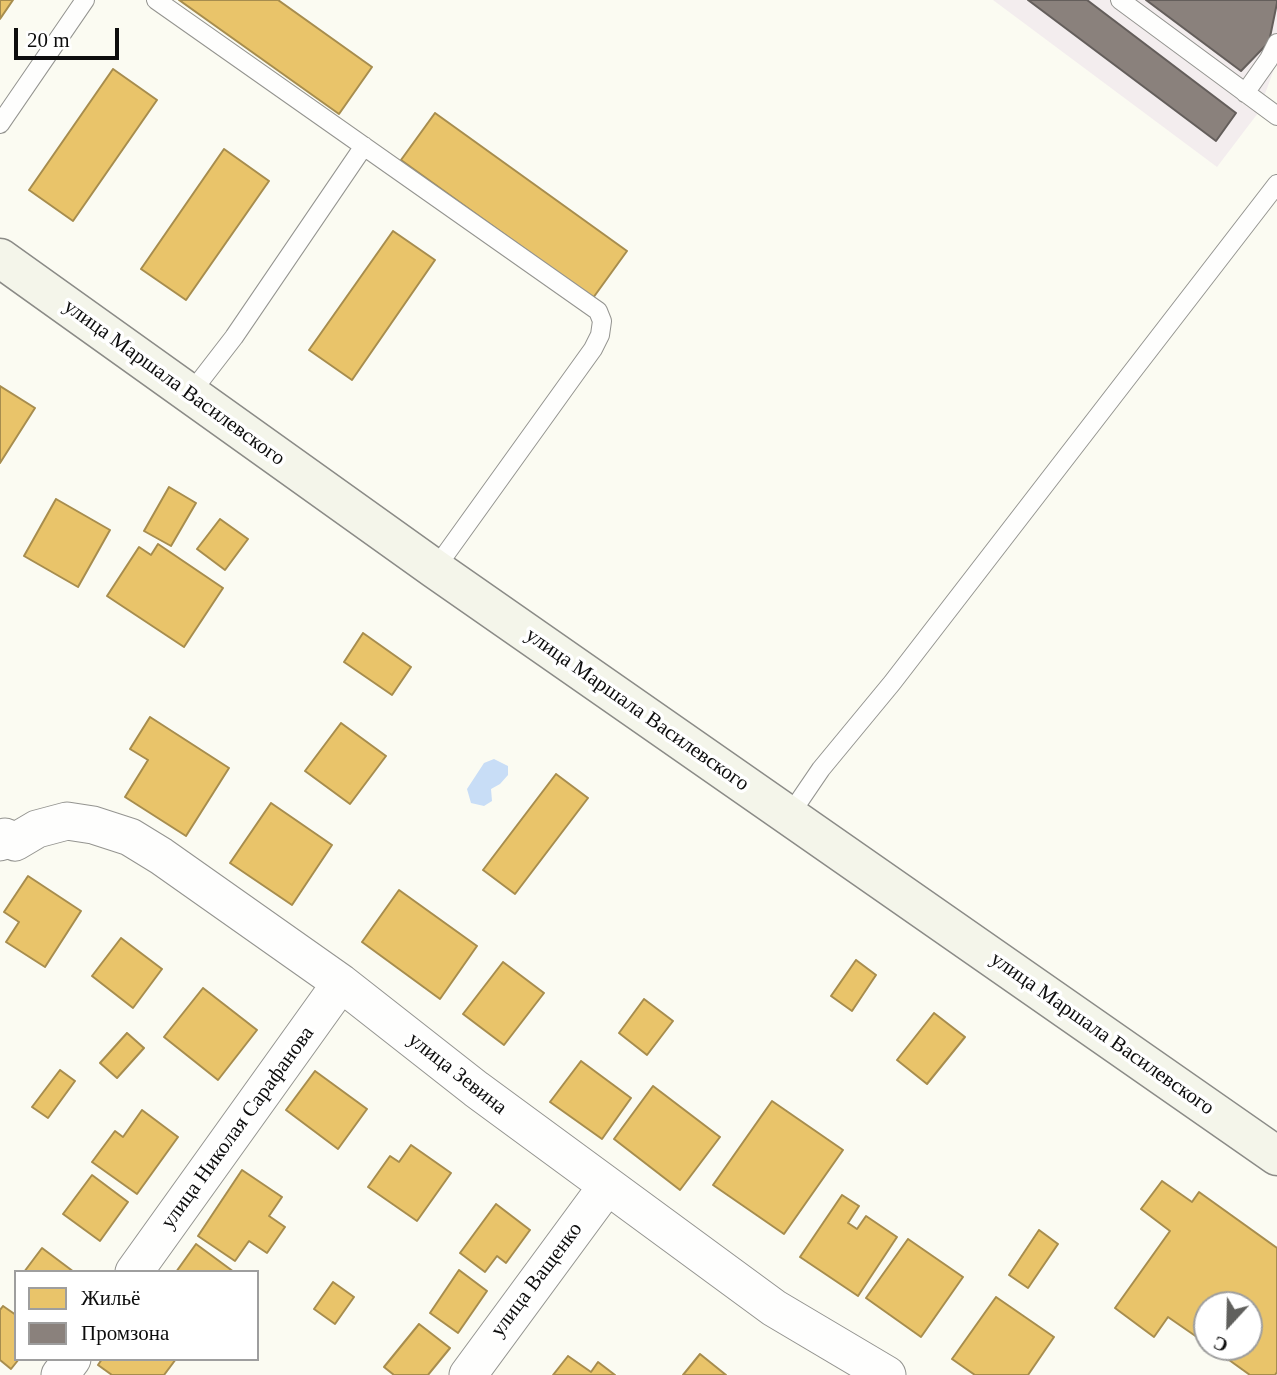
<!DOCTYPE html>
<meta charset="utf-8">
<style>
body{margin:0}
#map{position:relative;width:1277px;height:1375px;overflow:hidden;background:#fbfbf2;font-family:Georgia,serif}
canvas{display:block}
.legend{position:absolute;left:14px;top:1270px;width:245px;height:91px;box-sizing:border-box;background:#fff;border:2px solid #9e9e9e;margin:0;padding:9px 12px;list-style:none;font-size:21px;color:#0d0d0d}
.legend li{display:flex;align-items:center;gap:14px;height:35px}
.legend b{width:35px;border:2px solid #9e9e9e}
.north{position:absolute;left:1193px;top:1291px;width:70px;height:70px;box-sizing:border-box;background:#fff;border:2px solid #9e9e9e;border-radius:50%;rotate:202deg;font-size:19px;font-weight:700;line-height:28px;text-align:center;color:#0d0d0d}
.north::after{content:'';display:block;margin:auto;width:24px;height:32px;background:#60605d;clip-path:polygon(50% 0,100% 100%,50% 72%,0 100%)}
.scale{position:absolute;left:14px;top:28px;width:105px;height:32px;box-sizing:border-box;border:4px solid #0d0d0d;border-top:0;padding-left:9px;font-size:21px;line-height:24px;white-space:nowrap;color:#0d0d0d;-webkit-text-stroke:5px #fff;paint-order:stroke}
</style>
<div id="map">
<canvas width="1277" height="1375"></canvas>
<ul class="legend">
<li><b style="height:19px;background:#e9c46a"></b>Жильё</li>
<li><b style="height:19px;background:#8a817c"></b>Промзона</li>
</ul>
<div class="north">С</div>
<div class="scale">20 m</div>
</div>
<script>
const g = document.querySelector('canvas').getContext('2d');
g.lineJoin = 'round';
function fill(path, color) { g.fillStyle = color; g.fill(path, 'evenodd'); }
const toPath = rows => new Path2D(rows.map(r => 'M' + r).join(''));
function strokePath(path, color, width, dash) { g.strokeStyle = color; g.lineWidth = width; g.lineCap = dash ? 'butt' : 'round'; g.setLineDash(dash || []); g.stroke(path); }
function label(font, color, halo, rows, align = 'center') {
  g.font = font + ' Georgia,serif'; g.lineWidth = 7; g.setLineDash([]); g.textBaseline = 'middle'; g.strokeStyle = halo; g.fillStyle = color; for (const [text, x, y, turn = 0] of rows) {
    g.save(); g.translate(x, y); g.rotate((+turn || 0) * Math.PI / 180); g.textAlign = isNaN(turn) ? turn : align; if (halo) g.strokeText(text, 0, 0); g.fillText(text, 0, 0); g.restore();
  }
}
fill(toPath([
 [993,0,1277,0,1277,61,1258,113,1217,167]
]), '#f3edee');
fill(toPath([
 [494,759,508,766,508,775,500,784,491,789,492,801,484,806,471,803,467,789,484,763]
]), '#c8ddf6');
const homes = toPath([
 [0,0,13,0,0,19,0,0],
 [179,0,278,0,372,67,339,114,179,0],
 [113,69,157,100,73,221,29,190,113,69],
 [435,113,627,251,593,298,401,160,435,113],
 [224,149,269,181,186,300,141,269,224,149],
 [393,231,435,260,352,380,309,350,393,231],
 [0,386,35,408,0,463,0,386],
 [169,487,196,503,171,546,144,531,169,487],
 [56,499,110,530,78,587,24,556,56,499],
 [220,519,248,539,225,570,197,549,220,519],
 [158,544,223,588,184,647,107,596,139,547,151,555,158,544],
 [363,633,411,667,392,695,344,662,363,633],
 [150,717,229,768,186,836,125,797,148,760,130,749,150,717],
 [341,723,386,756,350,804,305,771,341,723],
 [556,774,588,798,515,894,483,870,556,774],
 [271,803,332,845,292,905,230,863,271,803],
 [28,876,81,911,45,967,6,942,19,922,4,912,28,876],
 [399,890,477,946,440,999,362,942,399,890],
 [121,938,162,969,133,1008,92,976,121,938],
 [856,960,876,975,852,1011,831,996,856,960],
 [503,962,544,993,504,1045,463,1014,503,962],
 [203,988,257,1030,218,1080,164,1037,203,988],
 [644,999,673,1021,647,1055,619,1033,644,999],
 [934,1013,965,1037,927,1084,897,1060,934,1013],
 [127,1033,144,1048,117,1078,100,1063,127,1033],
 [581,1061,631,1098,602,1139,550,1102,581,1061],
 [60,1070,75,1081,48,1118,32,1107,60,1070],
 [315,1071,367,1109,338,1149,286,1110,315,1071],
 [653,1086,720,1137,680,1190,614,1139,653,1086],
 [772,1101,843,1150,784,1234,713,1185,772,1101],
 [142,1110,178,1137,137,1194,92,1162,115,1131,123,1137,142,1110],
 [411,1145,451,1173,417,1221,368,1187,390,1156,399,1162,411,1145],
 [242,1170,282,1197,269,1216,285,1227,267,1253,249,1241,235,1261,198,1236,242,1170],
 [92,1175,128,1202,100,1241,63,1214,92,1175],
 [1162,1181,1192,1202,1199,1192,1277,1248,1277,1372,1275,1375,1250,1375,1211,1347,1249,1347,1249,1305,1207,1305,1207,1344,1168,1317,1154,1337,1115,1308,1170,1231,1141,1209,1162,1181],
 [842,1195,859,1206,848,1223,857,1229,866,1216,897,1237,858,1296,800,1257,842,1195],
 [496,1204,530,1230,506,1263,497,1256,485,1272,460,1253,496,1204],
 [1039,1230,1058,1244,1028,1288,1009,1275,1039,1230],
 [908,1239,963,1277,921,1337,866,1298,908,1239],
 [196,1244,234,1272,176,1272,196,1244],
 [42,1248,74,1272,24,1272,42,1248],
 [459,1270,487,1291,458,1333,430,1313,459,1270],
 [333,1282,354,1297,335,1324,314,1309,333,1282],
 [996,1297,1054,1337,1028,1375,975,1375,952,1359,996,1297],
 [3,1306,16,1315,16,1359,19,1359,11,1369,0,1360,0,1310,3,1306],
 [419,1324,450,1348,428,1375,394,1375,384,1367,419,1324],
 [700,1354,726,1375,683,1375,700,1354],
 [568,1356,591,1372,598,1362,615,1375,553,1375,568,1356],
 [102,1359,176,1359,164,1375,112,1375,98,1365,102,1359]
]);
fill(homes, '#e9c46a');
strokePath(homes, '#a78d4e', 2);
const industry = toPath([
 [1028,0,1087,0,1236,113,1216,141,1028,0],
 [1146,0,1277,0,1277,3,1269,42,1241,71,1146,0]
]);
fill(industry, '#8a817c');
strokePath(industry, '#645e5b', 2);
const service = toPath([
 [156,0,598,311,602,321,600,335,593,349,435,569],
 [1120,0,1277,116],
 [1245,93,1269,59,1277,43],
 [0,124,85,0],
 [190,394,234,337,364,146],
 [789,816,821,769,892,683,1277,184]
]);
const minor = toPath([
 [0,842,5,837,15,842,37,829,67,821,93,825,130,837,161,856,341,983,476,1089,774,1308,887,1375],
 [134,1272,341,983],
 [60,1375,72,1359],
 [468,1375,607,1186]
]);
const secondary = toPath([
 [0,258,435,569,1277,1156]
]);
strokePath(service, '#949490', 20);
strokePath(minor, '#949490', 39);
strokePath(secondary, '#8b8b87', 41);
strokePath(service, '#fefefd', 18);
strokePath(minor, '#fefefd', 37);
strokePath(secondary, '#f4f5ea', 38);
label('21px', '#0d0d0d', '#fff', [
 ["улица Маршала Василевского",174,383,36],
 ["улица Маршала Василевского",637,710,35],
 ["улица Маршала Василевского",1102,1034,35],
 ["улица Зевина",457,1074,38],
 ["улица Николая Сарафанова",238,1128,-54],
 ["улица Ващенко",537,1280,-53]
]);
</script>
